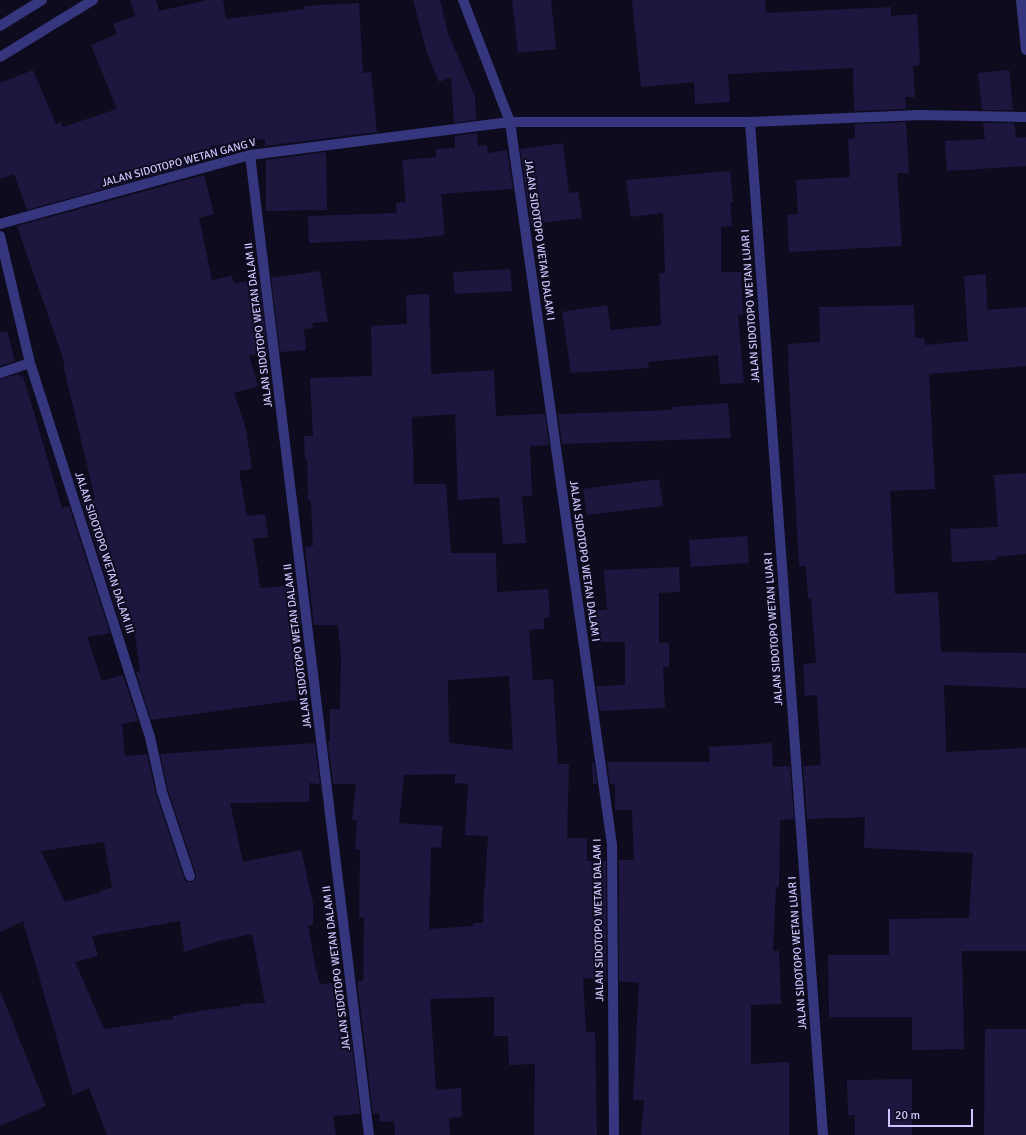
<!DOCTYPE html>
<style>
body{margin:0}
#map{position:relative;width:1026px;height:1135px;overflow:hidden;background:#0e0b1e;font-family:Signika,sans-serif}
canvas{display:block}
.scale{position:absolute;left:888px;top:1109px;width:85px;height:18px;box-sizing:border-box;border:2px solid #ccc8ff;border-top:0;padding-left:5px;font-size:12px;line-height:14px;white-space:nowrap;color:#ccc8ff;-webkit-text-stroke:3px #0e0b1e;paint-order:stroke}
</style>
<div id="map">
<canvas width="1026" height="1135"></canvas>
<div class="scale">20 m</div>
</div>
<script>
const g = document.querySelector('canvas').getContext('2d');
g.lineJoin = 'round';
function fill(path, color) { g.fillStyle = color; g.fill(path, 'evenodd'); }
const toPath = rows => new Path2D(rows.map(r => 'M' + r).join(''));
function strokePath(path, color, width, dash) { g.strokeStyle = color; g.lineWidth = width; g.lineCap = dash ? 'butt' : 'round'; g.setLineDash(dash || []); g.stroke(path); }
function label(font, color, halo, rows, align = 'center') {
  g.font = font + ' Signika,sans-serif'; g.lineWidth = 4; g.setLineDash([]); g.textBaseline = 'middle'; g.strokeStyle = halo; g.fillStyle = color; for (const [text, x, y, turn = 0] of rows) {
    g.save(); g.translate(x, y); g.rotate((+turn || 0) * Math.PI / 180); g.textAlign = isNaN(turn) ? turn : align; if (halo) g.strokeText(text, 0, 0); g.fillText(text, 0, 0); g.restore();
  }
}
fill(toPath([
 [130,0,156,0,159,11,208,0,223,0,226,19,304,9,304,6,359,3,363,73,371,72,377,132,265,146,265,139,211,146,212,150,198,152,201,162,27,210,14,174,0,179,0,83,33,70,56,124,61,122,63,127,117,109,91,45,117,34,113,24,135,16],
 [413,0,440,0,448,33,475,96,476,120,454,123,451,77,439,82,427,53],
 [512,0,551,0,556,49,518,53],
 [632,0,765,0,766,13,891,7,891,16,917,14,920,65,913,66,915,97,905,97,906,109,854,111,853,68,728,74,730,102,695,104,694,82,641,87],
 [1009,70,1013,110,982,110,978,73],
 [906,122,909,173,897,173,902,246,789,252,787,215,798,214,796,180,850,177,848,139,855,138,855,124],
 [983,123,1014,123,1016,138,1026,137,1026,166,947,171,945,141,985,139],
 [477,133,478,146,487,145,488,153,507,150,513,189,441,194,445,235,400,240,400,239,309,243,308,216,397,213,396,203,406,202,402,160,436,157,435,149,455,148,455,136],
 [563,143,569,193,578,192,582,218,531,224,520,149],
 [326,152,327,210,266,211,266,160],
 [730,171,733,202,730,202,732,226,721,227,721,272,741,272,743,315,738,315,744,383,720,384,718,355,648,362,649,368,571,373,562,312,607,305,611,330,661,325,659,273,665,273,663,213,631,217,626,180],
 [204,175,214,214,199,218,212,280,232,276,234,283,259,280,268,353,249,355,258,386,234,393,246,429,252,469,239,471,247,516,265,514,268,537,253,539,260,588,296,585,301,626,291,626,297,700,151,720,136,672,140,671,134,628,123,630,82,502,95,499,63,364,65,364,17,226],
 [510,269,512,291,455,294,453,272],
 [320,271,328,322,312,323,313,328,304,329,306,350,280,352,271,278],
 [986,274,987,310,1026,307,1026,366,929,374,935,489,890,491,895,594,938,592,941,652,1026,653,1026,688,944,685,946,752,1026,748,1026,951,962,951,964,1049,912,1050,912,1017,829,1017,828,955,889,955,889,919,969,918,973,853,864,848,865,817,807,819,803,766,821,765,817,695,805,696,803,664,816,663,811,598,808,598,806,566,799,566,788,362,789,362,788,344,820,342,819,307,914,305,915,338,924,338,925,345,968,341,964,276],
 [429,294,431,374,494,370,496,416,545,414,549,445,530,446,532,496,522,496,526,543,503,544,499,497,458,500,455,414,412,417,414,484,446,484,451,553,496,553,497,592,548,589,550,617,544,618,544,629,529,630,533,680,553,679,558,764,569,764,567,838,587,838,587,861,606,861,606,980,583,978,586,1032,595,1032,597,1135,534,1135,535,1064,509,1065,508,1036,494,1036,494,997,430,999,436,1090,461,1088,462,1117,449,1118,450,1135,395,1135,394,1121,380,1122,379,1113,373,1114,358,988,358,981,363,981,364,917,359,918,360,850,355,849,357,821,352,820,356,784,333,784,328,742,330,742,330,709,340,709,341,659,338,625,314,625,305,547,313,546,311,501,308,501,307,459,305,460,304,436,313,436,310,378,372,376,371,326,407,324,406,295],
 [509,676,513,750,449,743,448,680],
 [455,774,455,783,468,784,465,835,488,836,485,887,484,887,483,923,473,923,473,926,429,929,431,847,441,848,443,826,399,823,404,775],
 [7,331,15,361,0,366,0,332],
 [19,374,20,377,23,376,62,508,69,506,110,633,87,637,102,681,123,675,138,721,122,724,125,756,147,754,156,794,185,881,189,882,192,882,196,878,196,874,168,790,160,754,315,743,320,784,309,783,309,802,230,803,243,862,301,850,313,903,313,925,308,926,315,964,320,984,332,983,342,1039,351,1038,360,1114,333,1116,336,1135,107,1135,89,1088,73,1095,23,921,0,932,0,379],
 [104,842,112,888,101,890,101,892,65,902,41,851],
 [180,921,184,952,219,941,252,934,265,1003,241,1004,241,1006,205,1010,173,1016,173,1019,104,1029,75,962,98,956,92,936],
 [728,403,731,438,562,444,558,414,672,410,671,407],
 [1026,473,1026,554,996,557,996,560,952,562,950,529,998,527,994,475],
 [659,479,663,506,587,515,583,489],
 [747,536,749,563,691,567,689,540],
 [679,567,680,592,659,593,659,643,669,643,669,667,663,667,665,708,600,711,596,686,625,685,625,642,592,642,592,610,607,610,604,570],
 [772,743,773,767,790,766,794,819,780,820,779,887,776,887,773,951,779,951,781,1004,751,1005,751,1064,789,1062,789,1135,641,1135,644,1100,633,1100,639,983,619,981,619,860,634,860,632,810,615,810,615,784,610,784,607,762,710,762,709,747],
 [592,762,594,762,597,784,593,784],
 [1,993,46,1106,0,1126,0,994],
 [985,1029,1026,1029,1026,1135,984,1135],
 [912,1079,912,1135,855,1135,855,1115,848,1115,847,1080]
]), '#1d173f');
strokePath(toPath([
 [463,0,510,122,612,845,614,1135],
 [1021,0,1026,50],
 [0,26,42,0],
 [0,57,93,0],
 [750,122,823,1135],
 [250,155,369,1135],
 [0,224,250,155,510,122,750,122,920,115,1026,117],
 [0,236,30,363,150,737,162,792,190,876],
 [0,373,30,363]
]), '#35367e', 10);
label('11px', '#ccc8ff', '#0e0b1e', [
 ["JALAN SIDOTOPO WETAN GANG V",179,163,-15],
 ["JALAN SIDOTOPO WETAN DALAM I",539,240,82],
 ["JALAN SIDOTOPO WETAN LUAR I",751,306,-94],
 ["JALAN SIDOTOPO WETAN DALAM II",259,325,-97],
 ["JALAN SIDOTOPO WETAN DALAM III",104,553,72],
 ["JALAN SIDOTOPO WETAN DALAM I",584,561,82],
 ["JALAN SIDOTOPO WETAN LUAR I",774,629,-94],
 ["JALAN SIDOTOPO WETAN DALAM II",298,646,-97],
 ["JALAN SIDOTOPO WETAN DALAM I",599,920,-91],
 ["JALAN SIDOTOPO WETAN LUAR I",798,953,-94],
 ["JALAN SIDOTOPO WETAN DALAM II",337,968,-97]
]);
</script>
